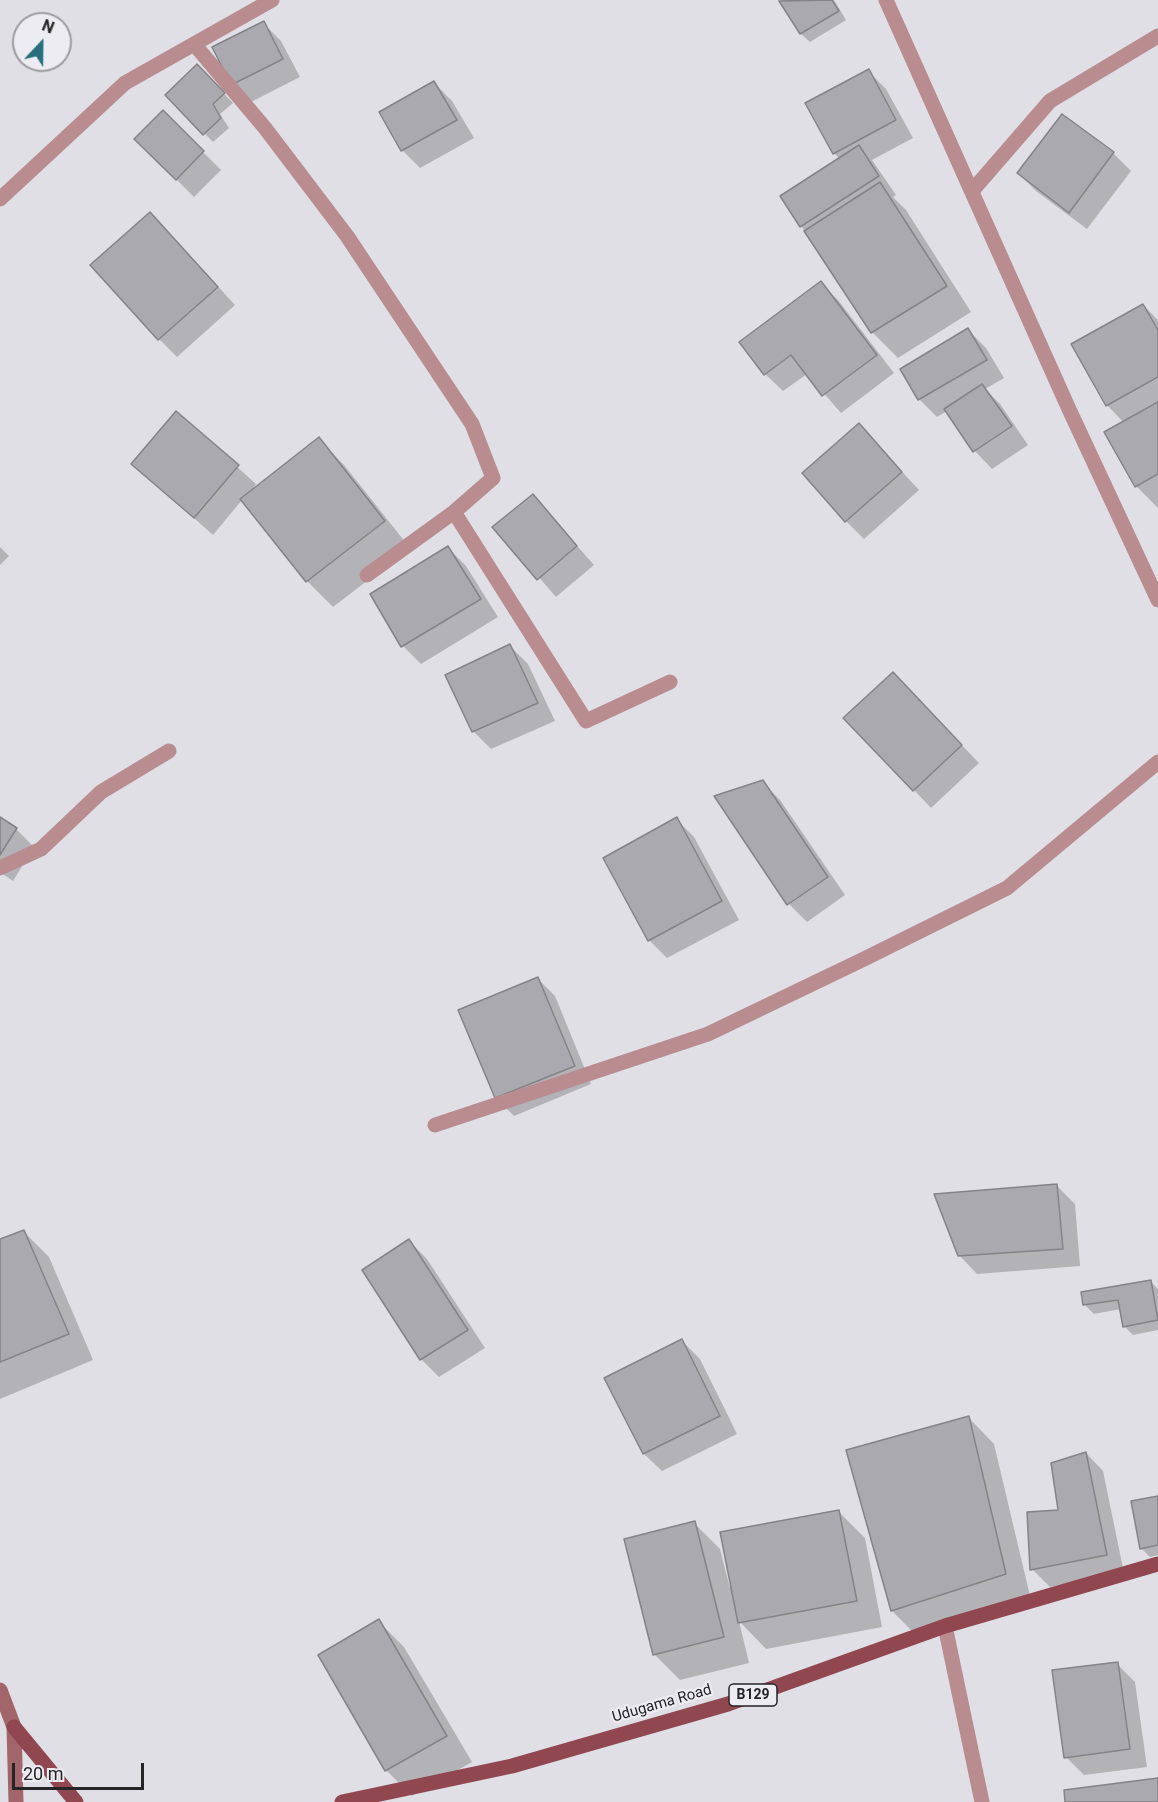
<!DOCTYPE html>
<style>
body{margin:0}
#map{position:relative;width:1158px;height:1802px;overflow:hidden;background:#dfdfe5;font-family:Roboto,sans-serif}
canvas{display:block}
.north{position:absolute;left:12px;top:12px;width:60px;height:60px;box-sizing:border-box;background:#ececf2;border:2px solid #9c9ca1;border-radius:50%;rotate:22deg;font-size:16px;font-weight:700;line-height:24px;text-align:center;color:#252528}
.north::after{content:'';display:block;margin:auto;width:21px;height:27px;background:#286e7c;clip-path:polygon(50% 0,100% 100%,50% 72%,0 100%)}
.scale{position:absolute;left:12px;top:1763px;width:132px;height:27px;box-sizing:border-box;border:3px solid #252528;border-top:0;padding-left:8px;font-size:18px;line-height:21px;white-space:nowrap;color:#252528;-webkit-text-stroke:4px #ececf2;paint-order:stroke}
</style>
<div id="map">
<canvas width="1158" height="1802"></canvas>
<div class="north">N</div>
<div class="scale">20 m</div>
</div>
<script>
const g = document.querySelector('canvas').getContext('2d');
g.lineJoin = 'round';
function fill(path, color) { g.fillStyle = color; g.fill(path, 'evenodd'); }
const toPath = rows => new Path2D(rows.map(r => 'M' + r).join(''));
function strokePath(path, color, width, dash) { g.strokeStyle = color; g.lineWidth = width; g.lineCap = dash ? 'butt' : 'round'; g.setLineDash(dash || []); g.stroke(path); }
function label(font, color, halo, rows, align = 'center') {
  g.font = font + ' Roboto,sans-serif'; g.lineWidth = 4.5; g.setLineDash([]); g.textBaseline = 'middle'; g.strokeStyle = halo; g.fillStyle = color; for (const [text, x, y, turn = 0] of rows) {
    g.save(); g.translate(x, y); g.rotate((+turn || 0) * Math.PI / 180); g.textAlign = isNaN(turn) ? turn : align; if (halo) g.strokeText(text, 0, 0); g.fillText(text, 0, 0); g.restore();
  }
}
fill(toPath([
 [783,0,834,0,846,20,810,42,801,34,781,1],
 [263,23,281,41,300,77,251,102,233,84],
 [197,66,233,103,220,114,229,128,213,142,167,95],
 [868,71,886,89,913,138,872,160,896,195,893,197,906,210,971,312,898,358,872,332,782,197,840,159,834,153],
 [434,83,452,101,474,138,420,168,402,150],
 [163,112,221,170,194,197,136,139],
 [1062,116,1113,153,1131,171,1087,229,1036,191,1018,173],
 [168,232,235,305,177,357,159,339],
 [820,283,838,300,894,373,841,413,807,374,783,391,765,374],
 [1143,305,1158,320,1158,508,1136,486,1124,423,1107,405],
 [968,330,986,348,1004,378,985,389,1000,404,1028,445,992,469,975,451,947,411,937,417,919,399],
 [177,413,256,484,251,492,318,439,344,465,410,548,333,607,307,581,242,500,213,535,133,464],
 [859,425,919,490,864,539,846,521],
 [533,496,594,565,556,597,495,527],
 [0,547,9,556,0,565],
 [448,548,466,566,498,617,421,664,403,646],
 [510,646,528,664,555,721,491,749,473,731],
 [910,691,979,763,931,808,914,790],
 [762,782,780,800,845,895,807,922,789,904],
 [0,818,16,829,34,847,13,881,0,872],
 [676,819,694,837,739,920,667,958,649,940],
 [537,978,555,996,591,1084,514,1116,496,1098],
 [1057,1186,1075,1204,1080,1266,977,1274,959,1255],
 [23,1231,49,1257,93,1360,0,1399,0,1241],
 [409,1241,427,1259,485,1348,439,1377,421,1359,364,1270],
 [1151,1282,1158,1289,1158,1330,1133,1335,1124,1326,1121,1309,1094,1314,1085,1305],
 [682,1341,700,1359,737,1434,662,1471,644,1454,606,1379],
 [969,1418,994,1444,1031,1600,918,1637,892,1611,848,1451],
 [1086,1453,1103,1471,1124,1573,1050,1587,1032,1569],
 [1158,1498,1158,1555,1150,1557,1141,1548],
 [839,1512,865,1538,882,1627,766,1649,739,1621,749,1663,680,1680,654,1654,694,1523,720,1549,730,1588],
 [378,1621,404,1647,472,1762,412,1796,386,1770,320,1655],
 [1117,1664,1135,1682,1147,1767,1084,1775,1066,1757]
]), '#0003');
const building = toPath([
 [832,0,839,11,800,34,779,1,832,0],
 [264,21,283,59,231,85,212,47,264,21],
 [197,64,225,93,213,104,221,118,203,135,165,95,197,64],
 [869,69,896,120,833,154,805,103,869,69],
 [434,81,457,120,401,151,379,112,434,81],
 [163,110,204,151,176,180,134,139,163,110],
 [1062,114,1114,152,1069,213,1017,173,1062,114],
 [859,145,879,176,800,227,780,196,859,145],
 [880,182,947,286,871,333,804,231,880,182],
 [150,212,218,287,158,340,90,265,150,212],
 [821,281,877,355,822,396,791,355,764,375,739,342,821,281],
 [1143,304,1158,330,1158,377,1106,406,1071,344,1143,304],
 [968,328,987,360,918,400,900,369,968,328],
 [982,384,1012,426,973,452,944,409,982,384],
 [1158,402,1158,474,1135,487,1104,432,1158,402],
 [176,411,239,465,194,518,131,464,176,411],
 [859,423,902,472,845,522,802,473,859,423],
 [319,437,385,521,306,582,240,499,319,437],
 [533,494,577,546,537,580,492,527,533,494],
 [448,546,481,599,401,647,370,594,448,546],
 [510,644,538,703,472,732,445,675,510,644],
 [893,672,962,745,913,791,843,718,893,672],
 [763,780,828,877,787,905,714,796,763,780],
 [0,817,17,828,0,855,0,817],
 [677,817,722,901,648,941,603,858,677,817],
 [538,977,575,1066,495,1098,458,1010,538,977],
 [1057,1184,1063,1249,958,1256,934,1194,1057,1184],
 [24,1230,69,1334,0,1362,0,1239,24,1230],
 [409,1239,468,1330,420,1360,362,1270,409,1239],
 [1151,1280,1158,1320,1123,1327,1118,1300,1083,1305,1081,1292,1151,1280],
 [682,1339,720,1416,643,1454,604,1378,682,1339],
 [969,1416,1006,1574,891,1611,846,1450,969,1416],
 [1086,1452,1107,1555,1030,1570,1027,1512,1058,1510,1051,1463,1086,1452],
 [1158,1496,1158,1545,1140,1549,1131,1501,1158,1496],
 [839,1510,857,1601,738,1623,720,1532,839,1510],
 [695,1521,724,1637,653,1655,624,1539,695,1521],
 [379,1619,447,1736,385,1771,318,1655,379,1619],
 [1118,1662,1130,1749,1064,1758,1052,1670,1118,1662],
 [1158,1778,1158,1802,1065,1802,1064,1790,1158,1778]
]);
fill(building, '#a9a9af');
strokePath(building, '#838388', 1.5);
strokePath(toPath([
 [194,44,265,128,347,236,472,424,493,478,454,512,367,575],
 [972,191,1050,101,1158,36],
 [0,199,125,83,272,0],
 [454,512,586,721,670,682],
 [0,868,41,849,101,792,169,751],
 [435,1125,708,1034,864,959,1007,888,1158,762],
 [945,1626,982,1802]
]), '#b98d90', 15);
strokePath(toPath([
 [886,0,1068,407,1158,600]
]), '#b98d90', 15);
strokePath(toPath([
 [0,1690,14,1727,16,1802]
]), '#a2656a', 15);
strokePath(toPath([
 [14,1727,76,1802],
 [342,1802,512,1766,728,1704,945,1626,1158,1564]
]), '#904750', 15);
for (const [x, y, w] of [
 [753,1695,48]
]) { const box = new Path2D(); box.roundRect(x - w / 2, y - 11, w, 22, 4.5); g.fillStyle = '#ececf2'; g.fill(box); strokePath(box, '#252528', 1.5); }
label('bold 14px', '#252528', null, [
 ["B129",753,1695]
]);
label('15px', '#252528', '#ececf2', [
 ["Udugama Road",662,1704,-16]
]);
</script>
